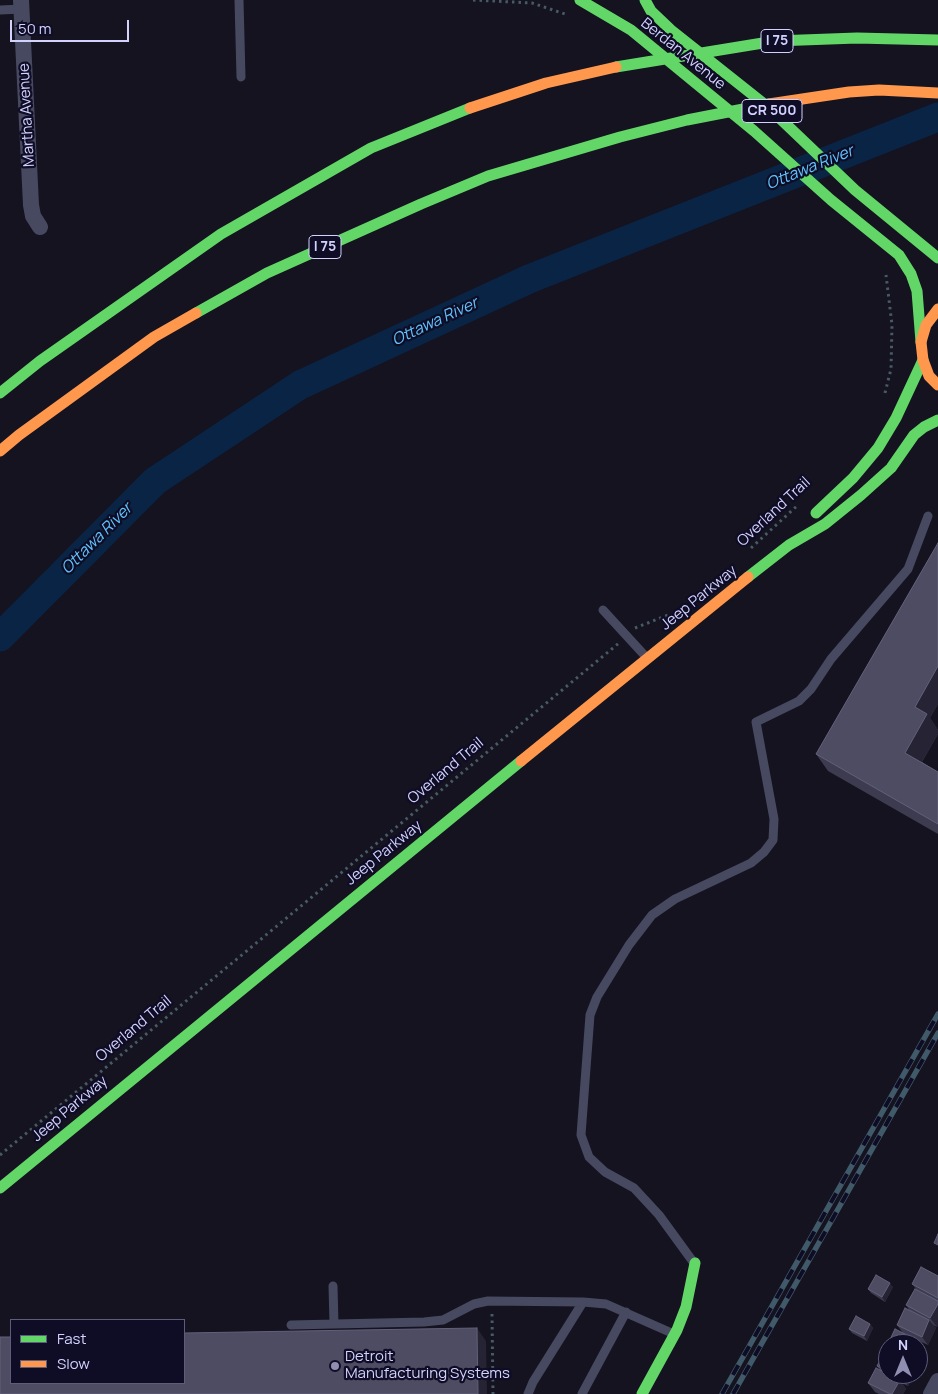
<!DOCTYPE html>
<style>
body{margin:0}
#map{position:relative;width:938px;height:1394px;overflow:hidden;background:#14131f;font-family:Manrope,sans-serif}
canvas{display:block}
.legend{position:absolute;left:10px;top:1319px;width:175px;height:65px;box-sizing:border-box;background:#0f0d25;border:1px solid #5d5c7c;margin:0;padding:6px 9px;list-style:none;font-size:15px;color:#d3d2ff}
.legend li{display:flex;align-items:center;gap:10px;height:25px}
.legend b{width:25px;border:1px solid #5d5c7c}
.north{position:absolute;left:878px;top:1334px;width:50px;height:50px;box-sizing:border-box;background:#0f0d25;border:1px solid #5d5c7c;border-radius:50%;rotate:0deg;font-size:14px;font-weight:700;line-height:20px;text-align:center;color:#d3d2ff}
.north::after{content:'';display:block;margin:auto;width:18px;height:22px;background:#908fb1;clip-path:polygon(50% 0,100% 100%,50% 72%,0 100%)}
.scale{position:absolute;left:10px;top:20px;width:119px;height:22px;box-sizing:border-box;border:2px solid #d3d2ff;border-top:0;padding-left:6px;font-size:15px;line-height:18px;white-space:nowrap;color:#d3d2ff;-webkit-text-stroke:4px #0f0d25;paint-order:stroke}
</style>
<div id="map">
<canvas width="938" height="1394"></canvas>
<ul class="legend">
<li><b style="height:6px;background:#63d668"></b>Fast</li>
<li><b style="height:6px;background:#ff974d"></b>Slow</li>
</ul>
<div class="north">N</div>
<div class="scale">50 m</div>
</div>
<script>
const g = document.querySelector('canvas').getContext('2d');
g.lineJoin = 'round';
const toPath = rows => new Path2D(rows.map(r => 'M' + r).join(''));
function strokePath(path, color, width, dash) { g.strokeStyle = color; g.lineWidth = width; g.lineCap = dash ? 'butt' : 'round'; g.setLineDash(dash || []); g.stroke(path); }
function fill(path, color) { g.fillStyle = color; g.fill(path, 'evenodd'); }
function label(font, color, halo, rows, align = 'center') {
  g.font = font + ' Manrope,sans-serif'; g.lineWidth = 4.5; g.setLineDash([]); g.textBaseline = 'middle'; g.strokeStyle = halo; g.fillStyle = color; for (const [text, x, y, turn = 0] of rows) {
    g.save(); g.translate(x, y); g.rotate((+turn || 0) * Math.PI / 180); g.textAlign = isNaN(turn) ? turn : align; if (halo) g.strokeText(text, 0, 0); g.fillText(text, 0, 0); g.restore();
  }
}
strokePath(toPath([
 [0,637,155,481,300,385,529,279,938,117]
]), '#0a2445', 29);
strokePath(toPath([
 [473,0,532,3,565,14],
 [885,393,891,369,892,325,886,275],
 [751,548,798,505],
 [635,628,668,615],
 [0,1155,619,643],
 [492,1314,493,1394]
]), '#475a66', 3, [2.5, 4]);
strokePath(toPath([
 [239,0,241,77],
 [0,10,22,9],
 [603,610,647,658],
 [694,1263,659,1215,634,1188,605,1172,589,1157,581,1135,590,1015,597,997,629,945,652,915,675,899,751,863,764,852,773,840,774,819,756,722,799,701,811,689,831,659,908,569,928,516],
 [333,1286,334,1324],
 [291,1325,424,1322,443,1320,474,1304,488,1301,583,1302],
 [528,1394,533,1382,583,1302,606,1304,674,1334],
 [582,1394,626,1312]
]), '#474961', 9);
strokePath(toPath([
 [21,0,31,205,33,216,40,227],
 [931,1394,938,1381]
]), '#474961', 16);
strokePath(toPath([
 [580,0,631,30,754,131,831,200,899,255,911,274,917,291,921,342],
 [645,0,651,11,671,30,768,107,855,190,938,258],
 [616,67,775,41,857,38,938,40],
 [196,313,267,273,421,204,488,176,620,137,687,120,769,104],
 [0,393,40,361,221,234,371,148,470,108],
 [816,513,853,478,878,448,896,418,923,360],
 [748,577,789,545,825,524,861,495,891,468,914,435,924,427,938,420],
 [0,1188,521,761],
 [642,1394,677,1330,686,1307,695,1263]
]), '#63d668', 11);
strokePath(toPath([
 [769,104,849,92,879,90,938,93],
 [470,108,546,83,616,67],
 [938,309,926,325,921,342,923,360,929,376,938,385],
 [0,451,19,435,154,337,196,313],
 [521,761,748,577]
]), '#ff974d', 11);
const rail = toPath([
 [722,1394,938,1014],
 [733,1394,938,1033]
]);
strokePath(rail, '#405a69', 5.5);
strokePath(rail, '#0f0d25', 4, [11]);
fill(toPath([
 [938,543,938,704,930,718,938,730,938,734,922,762,938,772,938,834,828,771,816,754],
 [921,1267,938,1276,938,1324,937,1327,933,1325,936,1328,928,1345,919,1341,925,1349,918,1365,918,1344,888,1344,888,1348,887,1346,895,1329,903,1333,897,1325,905,1308,910,1311,906,1305,915,1289,917,1290,912,1284],
 [893,1287,885,1302,871,1293,868,1289],
 [870,1324,873,1328,867,1341,852,1333,849,1329],
 [888,1350,888,1374,914,1374,908,1386,902,1383,906,1389,903,1394,879,1394,875,1392,868,1383,880,1370,877,1366]
]), '#3d3b4f');
fill(toPath([
 [938,666,938,704,930,718,938,730,938,734,917,770,905,753,915,707],
 [890,1283,893,1287,885,1302,882,1297],
 [938,1304,938,1324,937,1327,930,1318],
 [929,1320,936,1328,928,1345,922,1337],
 [870,1324,873,1328,867,1341,864,1336],
 [477,1328,486,1341,487,1394,478,1394],
 [919,1341,925,1349,918,1365,917,1344],
 [903,1374,914,1374,908,1386,902,1377],
 [900,1380,906,1389,903,1394,892,1394]
]), '#262434');
const building = toPath([
 [938,543,938,666,915,707,927,714,905,753,938,772,938,824,816,754,938,543],
 [938,1234,938,1245,934,1243,938,1234],
 [921,1267,938,1276,938,1298,912,1284,921,1267],
 [876,1275,890,1283,882,1297,868,1289,876,1275],
 [915,1289,938,1301,938,1304,930,1318,906,1305,915,1289],
 [905,1308,929,1320,922,1337,897,1325,905,1308],
 [856,1316,870,1324,864,1336,849,1329,856,1316],
 [477,1328,478,1394,0,1394,0,1337,11,1337,11,1383,184,1383,184,1333,477,1328],
 [895,1329,919,1341,917,1344,888,1344,888,1347,887,1346,895,1329],
 [886,1349,888,1350,888,1371,877,1366,886,1349],
 [876,1368,900,1380,892,1394,890,1394,868,1383,876,1368],
 [895,1374,903,1374,902,1377,895,1374]
]);
fill(building, '#4d4c62');
strokePath(building, '#62617b', 1);
for (const [x, y, r, color] of [
 [335,1366,5,"#908fb1"]
]) { const dot = new Path2D(); dot.arc(x, y, r, 0, 2 * Math.PI); g.fillStyle = color; g.fill(dot); strokePath(dot, '#0f0d25', 2); }
for (const [x, y, w] of [
 [777,41,32],
 [772,111,60],
 [325,247,32]
]) { const box = new Path2D(); box.roundRect(x - w / 2, y - 11.5, w, 23, 4); g.fillStyle = '#0f0d25'; g.fill(box); strokePath(box, '#d3d2ff', 1); }
label('bold 14px', '#d3d2ff', null, [
 ["I 75",777,41],
 ["CR 500",772,111],
 ["I 75",325,247]
]);
label('15px', '#d3d2ff', '#0f0d25', [
 ["Berdan Avenue",683,54,39],
 ["Martha Avenue",27,115,-93],
 ["Overland Trail",774,512,-43],
 ["Jeep Parkway",699,598,-39],
 ["Overland Trail",446,771,-40],
 ["Jeep Parkway",384,853,-39],
 ["Overland Trail",134,1029,-40],
 ["Jeep Parkway",70,1109,-40]
]);
label('15px', '#d3d2ff', '#0f0d25', [
 ["Detroit",345,1357],
 ["Manufacturing Systems",345,1374]
], 'left');
label('italic 16px', '#60c3ff', '#0f0d25', [
 ["Ottawa River",810,168,-22],
 ["Ottawa River",435,322,-25],
 ["Ottawa River",97,539,-45]
]);
</script>
